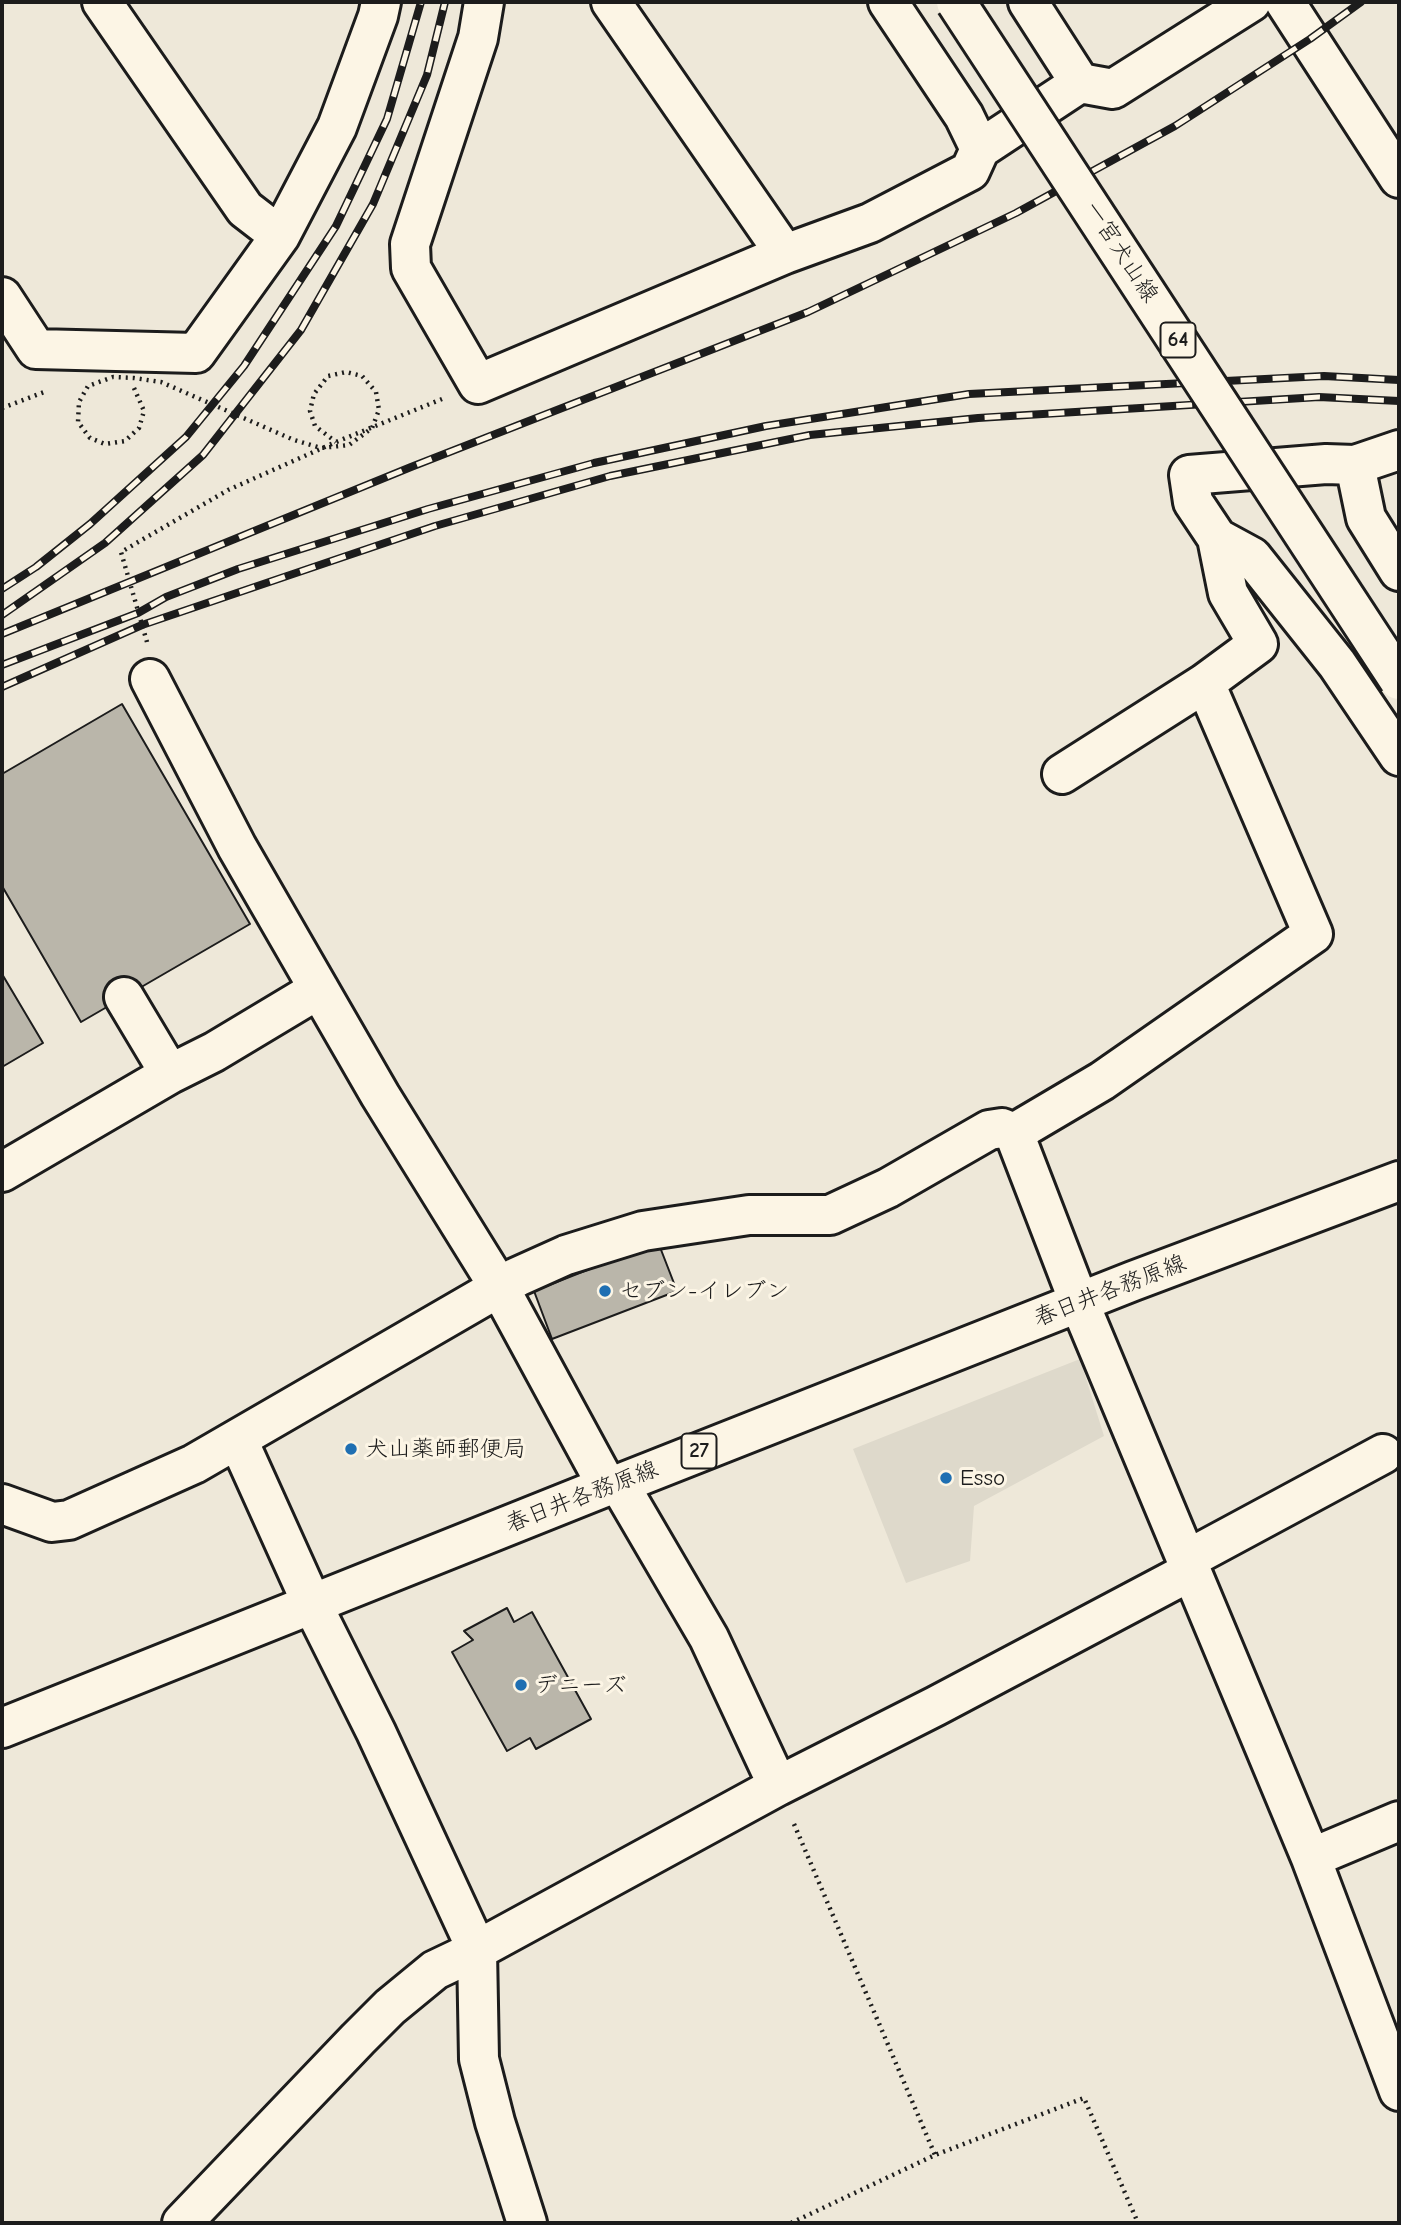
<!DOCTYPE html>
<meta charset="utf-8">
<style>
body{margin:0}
#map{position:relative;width:1401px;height:2225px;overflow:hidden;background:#eee8d9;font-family:"Comic Neue",sans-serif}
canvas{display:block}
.frame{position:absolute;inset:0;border:4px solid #1c1c1c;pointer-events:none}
</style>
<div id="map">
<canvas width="1401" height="2225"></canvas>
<div class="frame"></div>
</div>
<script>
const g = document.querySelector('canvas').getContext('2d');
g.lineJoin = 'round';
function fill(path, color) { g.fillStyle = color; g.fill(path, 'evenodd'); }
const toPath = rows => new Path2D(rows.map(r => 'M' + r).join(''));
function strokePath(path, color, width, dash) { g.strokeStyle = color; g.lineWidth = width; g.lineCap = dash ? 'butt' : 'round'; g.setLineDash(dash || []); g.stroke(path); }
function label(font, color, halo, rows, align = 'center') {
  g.font = font + ' "Comic Neue","Klee One",sans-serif'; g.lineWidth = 6; g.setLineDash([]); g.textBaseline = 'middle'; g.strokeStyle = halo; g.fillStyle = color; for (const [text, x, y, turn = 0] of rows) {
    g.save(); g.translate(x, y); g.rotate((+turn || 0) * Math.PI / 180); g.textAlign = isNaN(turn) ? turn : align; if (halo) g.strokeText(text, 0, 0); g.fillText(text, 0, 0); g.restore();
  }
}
fill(toPath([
 [1080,1359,1104,1436,974,1506,970,1561,906,1583,853,1449]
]), '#ded9cb');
const building = toPath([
 [122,704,250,924,81,1022,2,886,2,774,122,704],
 [2,974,43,1043,2,1067,2,974],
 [658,1242,677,1291,552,1339,534,1291,658,1242],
 [507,1608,514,1622,532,1612,591,1719,536,1749,530,1738,507,1751,452,1652,473,1640,464,1631,507,1608]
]);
fill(building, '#bab6aa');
strokePath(building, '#1c1c1c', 2);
const minor = toPath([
 [102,2,245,209,280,236],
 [484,2,478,38,410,244,411,268,478,384,785,254,870,223,970,171,980,149,1080,83,1113,89,1251,2],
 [611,2,785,254],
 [888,2,964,116,980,149],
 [1028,2,1080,83],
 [1285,2,1399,178],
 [2,297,36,349,196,353,280,236,337,127,378,16,381,2],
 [1355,465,1366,518,1399,571],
 [1217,538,1252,557,1337,664,1399,756],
 [150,679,237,847,380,1095,499,1287,607,1486],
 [1205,683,1313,934,1102,1081,1014,1133,1079,1302,1311,1858,1399,2091],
 [1062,774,1205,683,1258,644,1228,593,1217,538,1193,502,1189,475,1326,464,1355,465,1399,450],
 [124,997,170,1074],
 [2,1172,170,1074,214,1052,319,989],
 [238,1440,312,1604,376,1732,477,1950,479,2059,495,2122,527,2223],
 [619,1484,709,1638,778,1786],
 [2,1504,52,1522,69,1520,194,1464,517,1277,566,1255,643,1231,749,1215,830,1215,888,1188,989,1130,1002,1128,1014,1133],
 [1188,1559,1383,1454],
 [1311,1858,1399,1821],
 [182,2223,358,2039,390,2007,435,1970,477,1950,778,1786,936,1706,1191,1571]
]);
const major = toPath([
 [2,1728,607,1486,619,1484,1133,1281,1399,1181]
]);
strokePath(minor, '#1c1c1c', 44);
strokePath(major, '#1c1c1c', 44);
strokePath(toPath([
 [2,408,47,391],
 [147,642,121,552,228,490,336,442,442,399],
 [794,1824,935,2155],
 [791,2223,935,2155,1084,2098,1138,2223]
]), '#1c1c1c', 4.5, [2, 5]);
strokePath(minor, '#fcf5e5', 38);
strokePath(major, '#fcf5e5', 38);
const rail = toPath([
 [2,589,36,567,90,524,186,437,244,366,336,226,387,119,421,2],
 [2,615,105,543,203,455,301,330,373,204,427,75,445,2],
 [2,634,411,467,808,312,1016,213,1175,126,1310,39,1361,2],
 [2,665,138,613,166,597,238,569,428,509,594,463,766,426,969,394,1324,376,1399,380],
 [2,687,142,625,435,526,610,476,810,435,978,418,1319,397,1399,401]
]);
strokePath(rail, '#1c1c1c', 8);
strokePath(rail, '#fcf5e5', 5, [16]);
const majorBridge = toPath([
 [956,2,1399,680]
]);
strokePath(majorBridge, '#1c1c1c', 44, []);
strokePath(toPath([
 [134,388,144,411,139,428,125,441,105,444,90,438,78,422,79,402,88,386,113,377,134,378,161,382,294,440,321,448,349,445,372,428,379,410,376,392,362,376,346,372,328,376,314,394,310,411,315,426,336,442]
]), '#1c1c1c', 4.5, [2, 5]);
strokePath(majorBridge, '#fcf5e5', 38);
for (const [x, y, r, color] of [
 [605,1291,7,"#1f6fb2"],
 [351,1449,7,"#1f6fb2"],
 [946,1478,7,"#1f6fb2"],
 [521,1685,7,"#1f6fb2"]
]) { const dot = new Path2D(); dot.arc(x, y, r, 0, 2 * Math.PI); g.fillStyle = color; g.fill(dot); strokePath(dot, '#fcf5e5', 2.5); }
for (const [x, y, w] of [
 [1178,340,35],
 [699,1451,35]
]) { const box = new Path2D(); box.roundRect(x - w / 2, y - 17.5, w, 35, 5); g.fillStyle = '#fcf5e5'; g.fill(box); strokePath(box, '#1c1c1c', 2); }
label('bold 21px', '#1c1c1c', null, [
 ["64",1178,340],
 ["27",699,1451]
]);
label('23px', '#1c1c1c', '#fcf5e5', [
 ["一宮犬山線",1121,252,57],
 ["春日井各務原線",1110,1291,-21],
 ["春日井各務原線",582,1497,-21]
]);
label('23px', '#1c1c1c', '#fcf5e5', [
 ["セブン-イレブン",619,1291],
 ["犬山薬師郵便局",365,1449],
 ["Esso",960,1478],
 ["デニーズ",535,1685]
], 'left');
</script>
